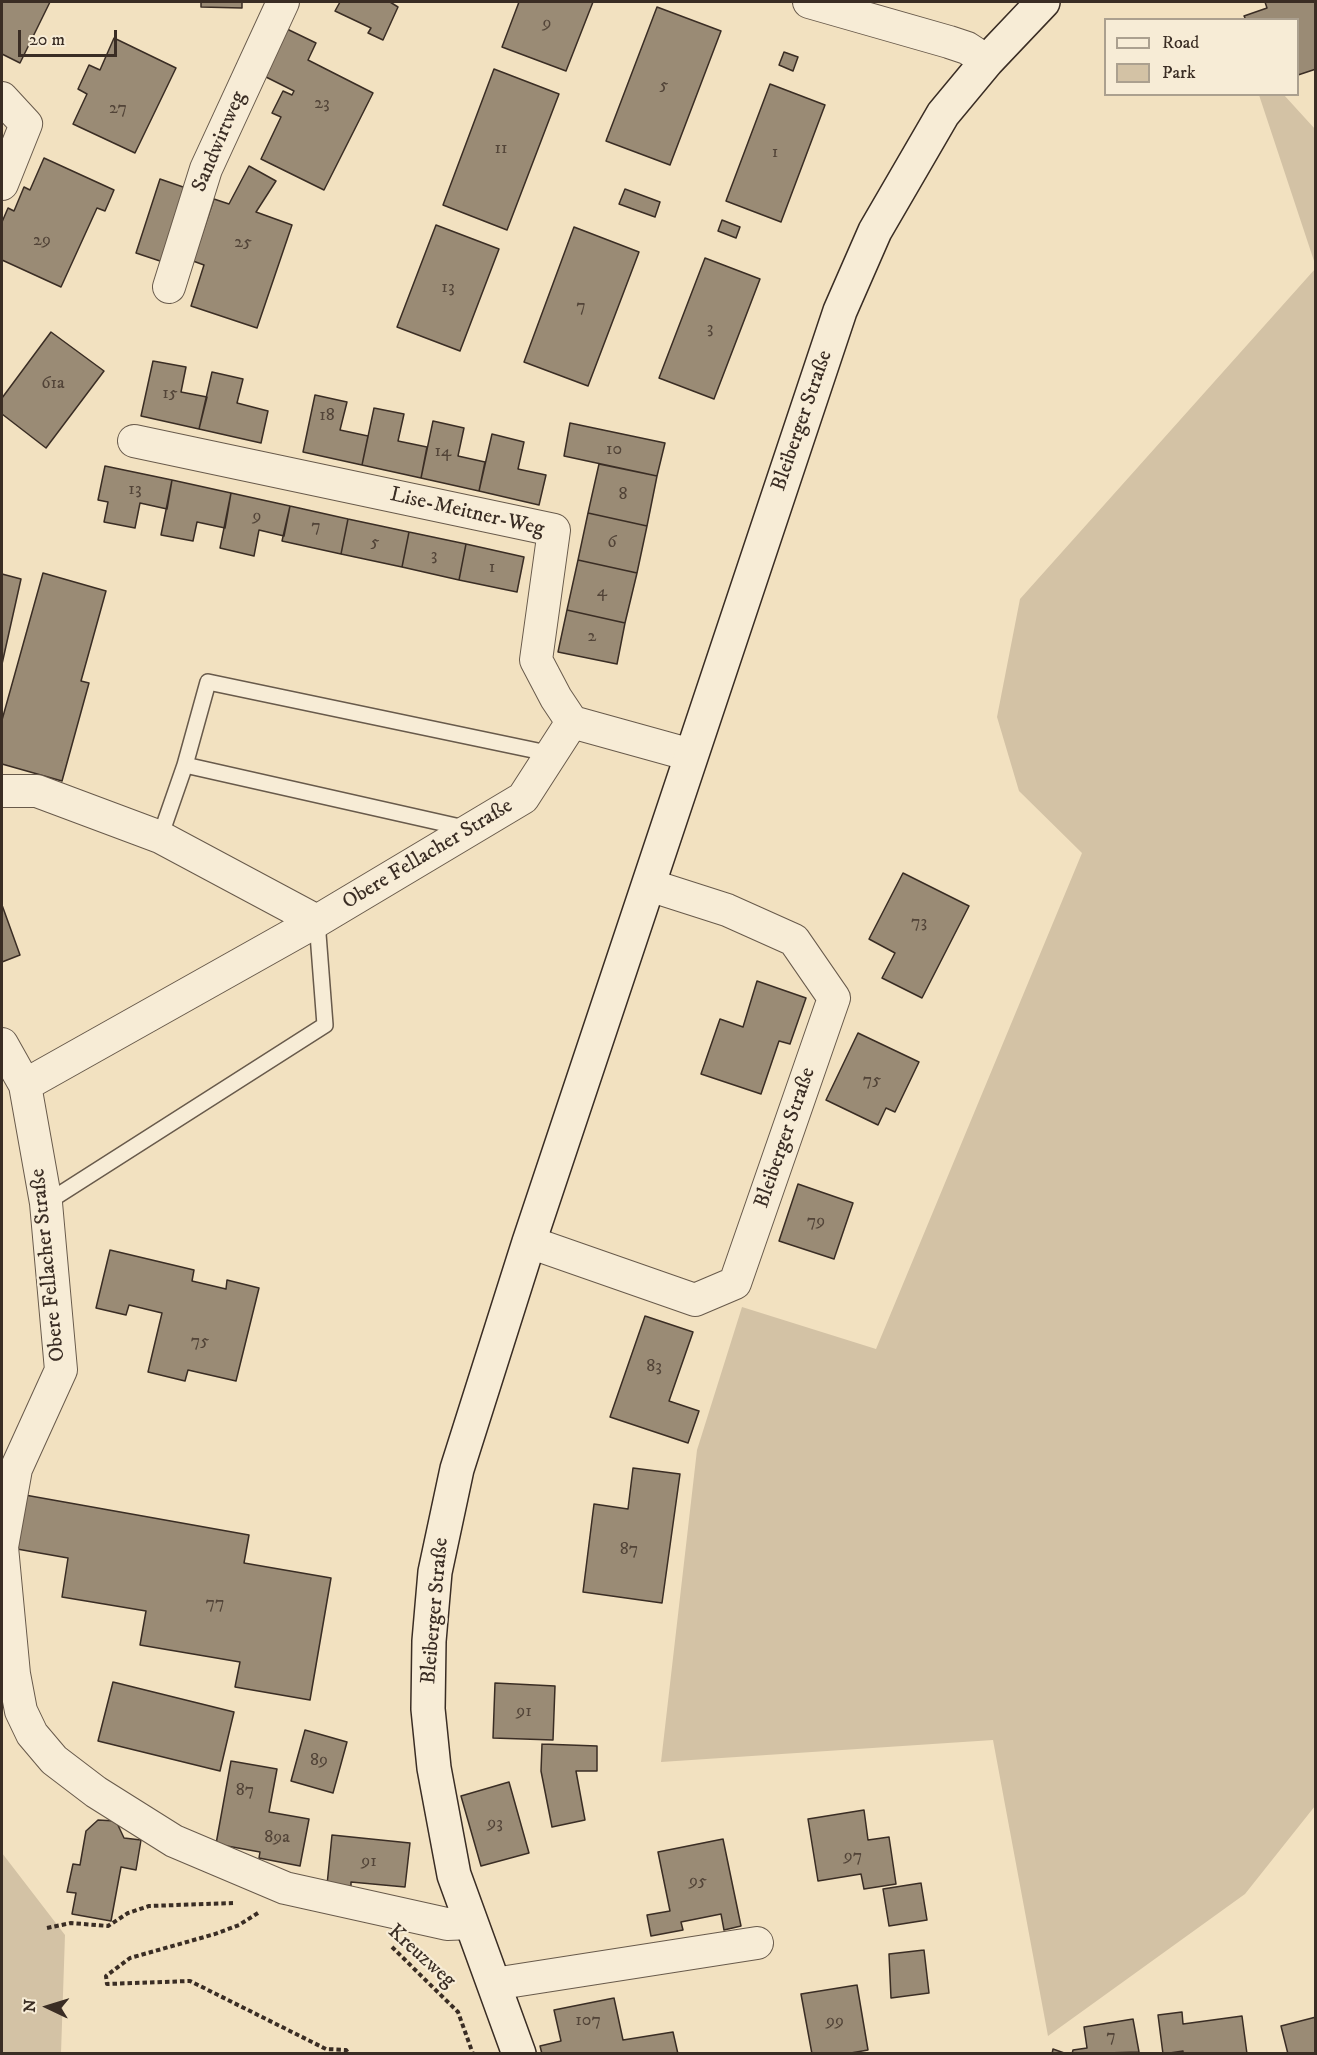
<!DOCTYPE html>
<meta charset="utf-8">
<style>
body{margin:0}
#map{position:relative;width:1317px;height:2055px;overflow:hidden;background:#f2e1c0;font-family:"IM FELL DW Pica",serif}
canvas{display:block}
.frame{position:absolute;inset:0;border:3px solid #3a2d24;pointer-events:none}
.legend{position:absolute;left:1104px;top:18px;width:195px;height:78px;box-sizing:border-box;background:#f7ecd6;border:2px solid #aba08f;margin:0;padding:8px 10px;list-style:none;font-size:18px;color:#3a2d24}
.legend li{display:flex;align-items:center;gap:12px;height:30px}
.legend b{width:30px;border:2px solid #aba08f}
.north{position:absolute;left:18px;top:1977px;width:60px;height:60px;-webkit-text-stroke:4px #f7ecd6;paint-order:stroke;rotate:274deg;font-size:16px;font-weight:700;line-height:24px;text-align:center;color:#3a2d24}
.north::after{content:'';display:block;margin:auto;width:21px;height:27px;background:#3a2d24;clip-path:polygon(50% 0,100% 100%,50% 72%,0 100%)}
.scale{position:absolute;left:18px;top:30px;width:99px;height:27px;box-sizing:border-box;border:3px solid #3a2d24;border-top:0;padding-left:8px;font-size:18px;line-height:21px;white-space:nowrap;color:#3a2d24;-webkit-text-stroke:4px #f7ecd6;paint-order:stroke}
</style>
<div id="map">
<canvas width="1317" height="2055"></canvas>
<div class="frame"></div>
<ul class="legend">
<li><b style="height:8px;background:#f7ecd6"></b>Road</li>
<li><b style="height:16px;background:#d3c2a5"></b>Park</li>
</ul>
<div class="north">N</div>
<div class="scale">20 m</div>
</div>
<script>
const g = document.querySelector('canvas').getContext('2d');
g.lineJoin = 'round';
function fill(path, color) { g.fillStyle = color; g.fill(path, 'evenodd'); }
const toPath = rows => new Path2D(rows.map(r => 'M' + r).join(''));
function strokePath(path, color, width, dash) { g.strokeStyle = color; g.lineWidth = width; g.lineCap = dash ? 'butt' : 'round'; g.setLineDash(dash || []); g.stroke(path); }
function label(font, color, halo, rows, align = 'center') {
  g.font = font + ' "IM FELL DW Pica",serif'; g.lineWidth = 4.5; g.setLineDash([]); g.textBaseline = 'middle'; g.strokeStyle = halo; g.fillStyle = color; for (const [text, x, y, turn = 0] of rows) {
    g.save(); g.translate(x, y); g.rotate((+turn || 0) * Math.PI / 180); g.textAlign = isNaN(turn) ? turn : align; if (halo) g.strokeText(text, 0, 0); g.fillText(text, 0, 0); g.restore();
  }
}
fill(toPath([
 [1259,95,1284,95,1315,129,1315,264],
 [1315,269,1315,1806,1245,1894,1048,2036,993,1740,661,1762,697,1450,742,1307,876,1349,1082,853,1019,791,997,717,1020,599],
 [2,1853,65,1935,61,2053,2,2053]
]), '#d3c2a5');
const building = toPath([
 [2,2,50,2,20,63,2,54,2,2],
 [201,2,242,2,242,8,201,7,201,2],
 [340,2,390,2,398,7,383,40,368,33,371,28,335,11,340,2],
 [519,2,593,2,566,71,502,47,519,2],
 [1265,2,1316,2,1316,69,1298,75,1298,20,1246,20,1244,16,1267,8,1265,2],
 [657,7,721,31,670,165,606,141,657,7],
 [287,29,316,43,308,60,373,93,324,190,261,159,281,117,272,113,283,91,292,95,294,91,264,76,287,29],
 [114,38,176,68,135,153,73,124,87,94,78,89,89,65,100,70,114,38],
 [784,52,798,57,793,71,779,65,784,52],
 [494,69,559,94,507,230,443,205,494,69],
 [770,84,825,105,781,222,726,201,770,84],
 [44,158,114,190,105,211,97,208,61,287,2,260,2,222,8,208,14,211,24,187,30,190,44,158],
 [249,166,276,181,256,212,292,225,257,328,191,306,204,265,193,261,214,199,229,204,249,166],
 [160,179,186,188,163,262,136,253,160,179],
 [625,189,660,202,655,217,619,204,625,189],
 [722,220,740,227,736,238,718,231,722,220],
 [436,225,499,249,460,351,397,327,436,225],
 [574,227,639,252,588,386,524,362,574,227],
 [705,258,760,279,714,399,659,378,705,258],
 [51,332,104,371,46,448,2,414,2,398,51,332],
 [153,361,186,367,181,392,207,397,199,429,141,416,153,361],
 [212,372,243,379,237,403,268,411,261,443,199,429,212,372],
 [315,395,347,402,340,430,368,436,362,465,303,452,315,395],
 [374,408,404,414,398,441,427,447,421,478,362,465,374,408],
 [433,421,464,428,458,456,485,462,479,491,421,478,433,421],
 [570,423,665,443,657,476,564,456,570,423],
 [492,434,524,442,518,469,546,475,539,505,479,491,492,434],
 [599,464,657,476,647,526,588,513,599,464],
 [105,466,172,480,167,509,140,503,135,528,104,522,108,502,98,500,105,466],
 [172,480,231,493,225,528,197,522,193,541,161,535,172,480],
 [231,493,290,506,284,536,259,530,254,556,220,548,231,493],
 [290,506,348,519,341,554,282,541,290,506],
 [588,513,647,526,637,573,578,560,588,513],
 [348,519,409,532,402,567,341,554,348,519],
 [409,532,466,544,459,580,402,567,409,532],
 [466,544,524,557,517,592,459,580,466,544],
 [578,560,637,573,625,623,567,610,578,560],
 [43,573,106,591,81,681,89,683,62,781,2,764,2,720,43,573],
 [2,574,21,579,2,664,2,574],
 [567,610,625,623,617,664,558,652,567,610],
 [903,873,969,906,922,998,882,978,895,953,869,939,903,873],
 [2,905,20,955,2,962,2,905],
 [757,981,806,998,790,1044,779,1041,761,1094,701,1074,720,1019,743,1027,757,981],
 [858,1033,919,1062,895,1112,886,1108,878,1125,826,1100,858,1033],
 [798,1184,853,1203,834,1259,779,1241,798,1184],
 [110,1250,194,1270,192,1281,226,1289,227,1280,259,1288,236,1381,188,1370,185,1381,148,1372,162,1313,129,1305,126,1315,96,1308,110,1250],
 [645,1316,693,1332,669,1401,699,1411,688,1443,610,1417,645,1316],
 [633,1468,680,1474,662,1603,583,1592,594,1504,628,1509,633,1468],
 [25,1495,249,1535,244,1563,331,1578,310,1700,235,1687,240,1662,140,1645,146,1611,62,1597,68,1558,17,1549,25,1495],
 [113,1682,234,1712,220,1771,98,1741,113,1682],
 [495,1683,555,1686,553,1740,493,1738,495,1683],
 [305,1730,347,1742,333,1793,291,1781,305,1730],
 [542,1744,597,1746,597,1771,576,1771,585,1820,552,1827,541,1771,542,1744],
 [231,1761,277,1769,269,1812,309,1819,300,1866,259,1858,260,1852,216,1844,231,1761],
 [509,1782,529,1853,481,1866,461,1796,509,1782],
 [864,1810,868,1840,889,1837,896,1884,864,1889,861,1874,818,1881,808,1819,864,1810],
 [98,1820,116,1821,124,1838,141,1840,136,1870,121,1867,111,1921,72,1914,76,1893,67,1892,73,1864,80,1865,86,1831,98,1820],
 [332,1835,410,1843,405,1887,351,1882,351,1888,327,1885,332,1835],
 [723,1839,741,1926,724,1930,721,1914,681,1922,683,1930,651,1936,647,1915,670,1911,658,1852,723,1839],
 [921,1883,927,1920,889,1926,883,1889,921,1883],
 [924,1950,929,1993,891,1998,889,1954,924,1950],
 [857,1985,868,2050,845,2054,812,2054,801,1994,857,1985],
 [614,1998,623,2040,673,2032,678,2054,542,2054,540,2046,561,2041,554,2010,614,1998],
 [1182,2012,1183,2024,1242,2016,1247,2054,1183,2054,1183,2051,1163,2054,1158,2015,1182,2012],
 [1316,2017,1316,2054,1288,2054,1281,2026,1316,2017],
 [1133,2019,1139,2052,1072,2054,1073,2050,1087,2048,1084,2027,1133,2019],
 [1053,2049,1067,2054,1052,2054,1053,2049]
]);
fill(building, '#9a8b75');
strokePath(building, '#3a2d24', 1.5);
const lane = toPath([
 [185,765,469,829],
 [160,837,185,765,208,682,552,754],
 [46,1203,325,1025,317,921]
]);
const street = toPath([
 [809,2,949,42,967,48,987,61],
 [2,98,26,124,2,184],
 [169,287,206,169,283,2],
 [134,441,554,530,536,660,556,698,572,722,691,755],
 [2,791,37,791,160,837,317,921],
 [2,1044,25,1085,46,1203,61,1370,16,1469,2,1547,14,1674,21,1711,32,1734,54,1760,96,1792,174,1841,285,1888,447,1924,471,1923],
 [25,1085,317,921,523,798,572,722],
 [529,1242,695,1300,735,1283,834,998,794,940,727,910,649,885],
 [494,1984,757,1943]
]);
const secondary = toPath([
 [519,2054,454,1875,434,1768,428,1709,429,1641,435,1572,457,1469,529,1242,840,311,875,231,943,114,987,61,1043,2]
]);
strokePath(lane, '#685a4b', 18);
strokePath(street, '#685a4b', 34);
strokePath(secondary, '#3a2d24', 36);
strokePath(toPath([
 [258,1913,239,1925,215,1934,130,1958,106,1976,107,1984,190,1981,326,2049,346,2050,349,2054],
 [47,1928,71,1923,108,1926,128,1913,149,1906,233,1903],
 [392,1947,458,2012,473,2054]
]), '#3a2d24', 4, [4.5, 3]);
strokePath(lane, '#f7ecd6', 15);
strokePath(street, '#f7ecd6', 32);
strokePath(secondary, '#f7ecd6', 33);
label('18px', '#524438', null, [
 ["9",547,24],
 ["5",664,86],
 ["23",322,104],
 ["27",118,109],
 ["11",501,149],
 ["1",775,153],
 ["29",42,241],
 ["25",243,243],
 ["13",448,288],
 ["7",581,307],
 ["3",710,329],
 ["61a",53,384],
 ["15",170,394],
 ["18",327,416],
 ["10",614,450],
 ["14",443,452],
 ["13",135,490],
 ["8",623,495],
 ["9",257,517],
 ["7",316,527],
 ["5",375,543],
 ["6",612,543],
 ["3",434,556],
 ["1",492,568],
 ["4",602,592],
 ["2",592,637],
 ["73",919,923],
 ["75",872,1081],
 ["79",816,1222],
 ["75",200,1342],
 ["83",654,1367],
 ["87",629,1550],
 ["77",215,1604],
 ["91",524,1712],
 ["89",319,1761],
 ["87",245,1791],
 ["93",495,1824],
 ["89a",277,1838],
 ["97",853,1857],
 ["91",369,1862],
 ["95",698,1882],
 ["107",588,2021],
 ["99",835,2022],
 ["7",1111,2037]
]);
label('21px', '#3a2d24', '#f7ecd6', [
 ["Sandwirtweg",220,142,-67],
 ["Bleiberger Straße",803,421,-71],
 ["Lise-Meitner-Weg",467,513,13],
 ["Obere Fellacher Straße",428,855,-31],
 ["Bleiberger Straße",786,1138,-71],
 ["Obere Fellacher Straße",49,1265,-96],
 ["Bleiberger Straße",436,1611,-85],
 ["Kreuzweg",421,1957,42]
]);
</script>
